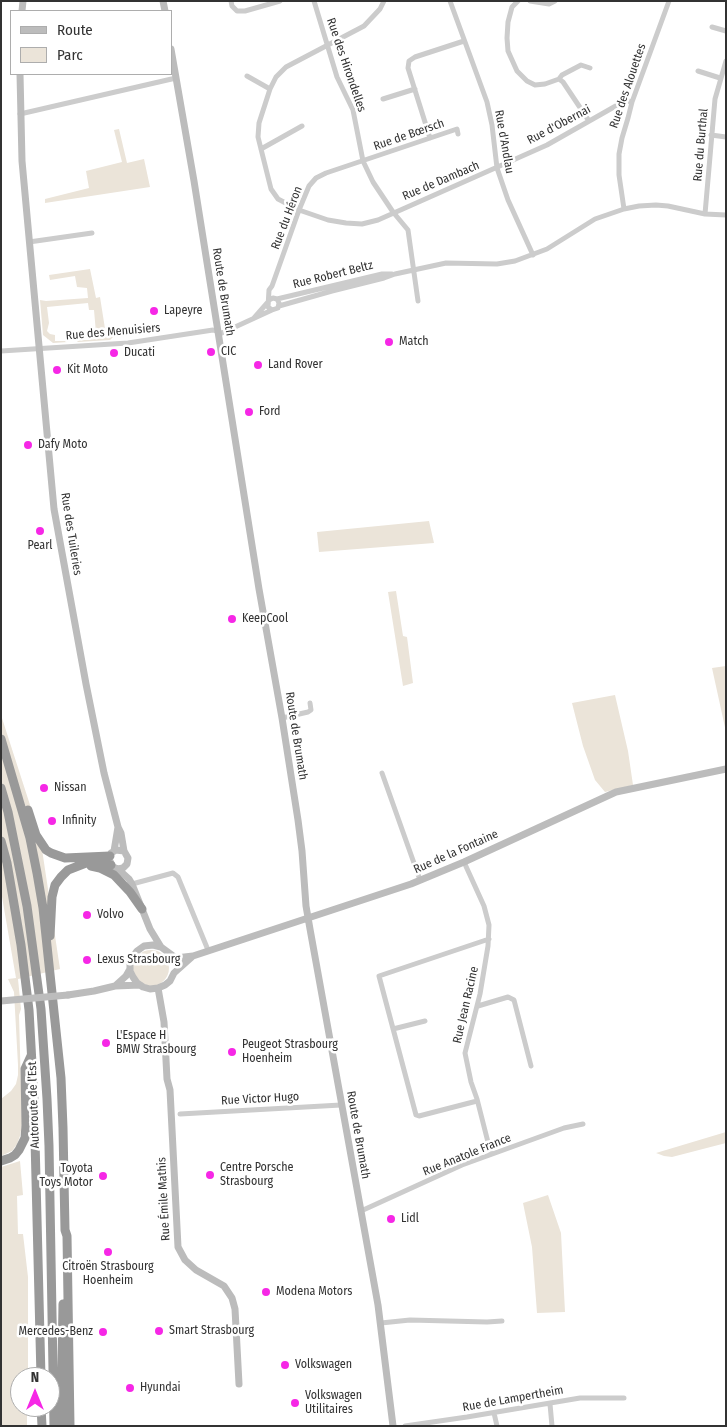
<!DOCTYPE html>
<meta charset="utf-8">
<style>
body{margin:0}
#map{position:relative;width:727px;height:1427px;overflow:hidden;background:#fff;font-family:"Fira Sans Condensed",sans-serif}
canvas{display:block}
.frame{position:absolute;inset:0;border:2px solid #323232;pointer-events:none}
.legend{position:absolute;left:10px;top:10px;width:162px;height:65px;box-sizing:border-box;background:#fff;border:1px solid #adadad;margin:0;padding:6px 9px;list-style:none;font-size:15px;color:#323232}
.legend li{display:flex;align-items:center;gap:10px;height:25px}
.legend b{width:25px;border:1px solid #adadad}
.north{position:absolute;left:10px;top:1367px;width:50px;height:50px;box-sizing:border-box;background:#fff;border:1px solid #adadad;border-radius:50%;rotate:0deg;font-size:14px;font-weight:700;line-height:20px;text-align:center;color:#323232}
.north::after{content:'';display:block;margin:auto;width:18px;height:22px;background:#f627e6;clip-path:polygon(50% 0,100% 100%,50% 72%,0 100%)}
</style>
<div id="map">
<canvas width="727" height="1427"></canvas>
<div class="frame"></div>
<ul class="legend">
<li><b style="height:6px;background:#bcbcbc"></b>Route</li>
<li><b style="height:14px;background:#ebe4d9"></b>Parc</li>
</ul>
<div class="north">N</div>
</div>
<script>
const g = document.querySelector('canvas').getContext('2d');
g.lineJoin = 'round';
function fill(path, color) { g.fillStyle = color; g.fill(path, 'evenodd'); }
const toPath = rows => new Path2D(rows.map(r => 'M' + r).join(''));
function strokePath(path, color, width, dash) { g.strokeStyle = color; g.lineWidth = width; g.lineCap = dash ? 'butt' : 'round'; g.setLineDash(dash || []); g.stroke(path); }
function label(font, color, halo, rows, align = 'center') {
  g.font = font + ' "Fira Sans Condensed",sans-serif'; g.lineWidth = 5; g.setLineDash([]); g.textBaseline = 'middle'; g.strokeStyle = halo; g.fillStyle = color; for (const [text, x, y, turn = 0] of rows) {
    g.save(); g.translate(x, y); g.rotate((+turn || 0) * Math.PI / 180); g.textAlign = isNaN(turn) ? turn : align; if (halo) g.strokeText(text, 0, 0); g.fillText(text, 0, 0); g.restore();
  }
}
fill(toPath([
 [119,129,127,163,144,159,150,187,45,203,45,199,89,188,86,171,122,162,114,130],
 [90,269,96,298,100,297,106,335,113,334,113,337,110,340,78,342,76,340,76,335,77,340,90,340,90,333,96,333,94,310,89,310,88,303,47,307,49,323,47,331,50,334,55,335,55,341,68,341,68,336,69,336,68,342,53,343,43,335,40,300,46,301,88,298,87,288,77,287,75,276,50,280,49,275],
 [429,521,434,543,319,552,317,532],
 [396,591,403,636,407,637,413,683,403,686,388,592],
 [726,666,726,732,712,668],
 [615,695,628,751,633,785,605,792,595,780,583,746,572,703],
 [1,715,40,836,60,969,18,979,21,1009,19,1015,22,1124,20,1136,17,1144,12,1151,1,1156,1,1099,11,1091,16,1084,18,1075,18,1065,14,992,8,979,16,978,1,891],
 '133 968a18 18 0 1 1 36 0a18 18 0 1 1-36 0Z',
 [726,1132,726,1143,672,1157,664,1156,656,1153],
 [20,1161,23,1195,17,1196,18,1234,23,1234,28,1277,28,1377,20,1377,20,1407,27,1407,27,1426,1,1426,1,1167],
 [548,1195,561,1233,565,1312,537,1313,532,1247,523,1203]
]), '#ebe4d9');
strokePath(toPath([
 [231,1,232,6,237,11,245,11,280,1],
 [314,1,337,77,353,110,363,161,373,182,393,212,408,230,418,301],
 [384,1,380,9,364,26,286,67,276,77,270,89,259,123,258,137,271,189,278,199,299,210,328,220,346,223,362,224,378,220,547,145,621,103,628,101,632,102],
 [450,1,487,102,492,125,497,168,508,200,533,255],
 [518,1,512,7,508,22,507,38,508,51,517,71,527,81,535,85,545,84,559,79,563,82,589,121],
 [530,1,549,4,555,1],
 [712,27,726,31],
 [698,71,720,78],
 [247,76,270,89],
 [559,79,562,75,581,65,590,68],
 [383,99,415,89],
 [20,114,176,78],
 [711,135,726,137],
 [430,138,408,68,409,61,415,57,464,41],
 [261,149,302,126],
 [624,209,619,175,619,154,622,138,628,118,632,102,669,1],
 [705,214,715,99,726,61],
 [29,242,92,233],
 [277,299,382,274,392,274],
 [269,300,273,298,277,299,279,303,278,308,272,310,268,307,269,290,272,286,299,210,309,186,316,178,326,173,457,129,458,134],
 [279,306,332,291,384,278,395,274,446,263,497,264,515,261,547,249,595,219,624,209,639,206,656,205,668,206,705,214,726,215],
 [254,318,268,302],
 [1,351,128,343,213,330,222,333,272,310],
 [282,718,308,712,311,710,310,703],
 [382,773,420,880],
 [464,862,484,906,489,925,488,946,480,994,465,1053,471,1082,477,1099,491,1154],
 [132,884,173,873,178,877,208,950],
 [478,1006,508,997,514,1000,531,1066],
 [393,1029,425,1021],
 [477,1101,419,1116,416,1115,379,976,489,939],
 [180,1114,341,1105],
 [361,1211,462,1165,564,1128,583,1124],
 [381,1323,410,1320,487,1322,502,1321],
 [550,1404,552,1426],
 [494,1413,497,1426],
 [405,1426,467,1417,580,1398,624,1398]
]), '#ccc', 5);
strokePath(toPath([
 [163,1,165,11],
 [22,11,23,1],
 [171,49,194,181,259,589,282,718,298,820,302,851,306,906,310,929,378,1305,393,1426],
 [20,74,22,161,54,509,86,684,104,773,118,827,121,833,124,851,128,858,127,864,123,868,118,869,113,867,109,859,111,853,116,850,124,851],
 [114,851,118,827],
 [118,869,129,879,132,884,150,929,161,947],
 [193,956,176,958,161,947,153,945,144,946,137,951,133,957,130,963,130,971,133,977,137,983,143,987,150,989,158,988,165,985,170,981,174,973,193,956,411,884,464,862,616,792,726,769],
 [115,986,126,976,130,969],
 [158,988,164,1022,167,1079,170,1090,178,1247,185,1260,196,1270,224,1286,232,1298,235,1309,239,1384],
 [68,995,94,991,115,986,140,985]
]), '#bcbcbc', 7);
strokePath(toPath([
 [1,739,30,838,37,873,43,908,61,1078,63,1128,65,1230,67,1236,70,1426],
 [1,788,8,812,27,906,41,1009,47,1099,49,1146,54,1426],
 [28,810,36,835,46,850,51,853,65,858,110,856],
 [1,841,7,863,21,945,29,1010,34,1100,41,1377],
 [91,866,100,868,114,875,130,892,142,909],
 [50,936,52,897,55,885,61,877,68,870,86,863,94,862,111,865],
 [1,1161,10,1158,15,1155,19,1150,25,1138,26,1125,25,1069,31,1056],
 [41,1407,42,1426],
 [61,1426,63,1304]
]), '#999', 9);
strokePath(toPath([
 [1,1001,68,995]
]), '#bcbcbc', 7);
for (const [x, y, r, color] of [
 [154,311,5,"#f627e6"],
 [389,342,5,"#f627e6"],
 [211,352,5,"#f627e6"],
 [114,353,5,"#f627e6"],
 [258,365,5,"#f627e6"],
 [57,370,5,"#f627e6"],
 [249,412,5,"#f627e6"],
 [28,445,5,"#f627e6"],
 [40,531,5,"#f627e6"],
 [232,619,5,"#f627e6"],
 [44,788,5,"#f627e6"],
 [52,821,5,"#f627e6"],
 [87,915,5,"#f627e6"],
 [87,960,5,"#f627e6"],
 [106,1043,5,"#f627e6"],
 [232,1052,5,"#f627e6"],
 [210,1175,5,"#f627e6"],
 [103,1176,5,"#f627e6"],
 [391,1219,5,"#f627e6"],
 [108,1252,5,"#f627e6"],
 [266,1292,5,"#f627e6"],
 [159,1331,5,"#f627e6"],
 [103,1332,5,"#f627e6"],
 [285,1365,5,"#f627e6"],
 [130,1388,5,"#f627e6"],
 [295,1403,5,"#f627e6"]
]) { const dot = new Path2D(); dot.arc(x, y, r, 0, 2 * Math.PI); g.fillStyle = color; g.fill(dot); strokePath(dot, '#fff', 2); }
label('12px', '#323232', '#fff', [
 ["Rue des Hirondelles",346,65,71],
 ["Rue des Alouettes",628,86,-71],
 ["Rue d'Obernai",559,125,-28],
 ["Rue de Bœrsch",409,135,-19],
 ["Rue d'Andlau",504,142,80],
 ["Rue du Burthal",701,145,-85],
 ["Rue de Dambach",441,181,-23],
 ["Rue du Héron",287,218,-69],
 ["Rue Robert Beltz",333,275,-14],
 ["Route de Brumath",223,292,81],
 ["Rue des Menuisiers",113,332,-5],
 ["Rue des Tuileries",71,534,81],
 ["Route de Brumath",296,736,81],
 ["Rue de la Fontaine",456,852,-24],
 ["Rue Jean Racine",466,1005,-77],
 ["Rue Victor Hugo",260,1099,-3],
 ["Autoroute de l’Est",34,1105,-92],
 ["Route de Brumath",358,1135,80],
 ["Rue Anatole France",467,1155,-22],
 ["Rue Émile Mathis",164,1199,-93],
 ["Rue de Lampertheim",513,1399,-10]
]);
label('12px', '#323232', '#fff', [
 ["Lapeyre",164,311],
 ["Match",399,342],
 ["CIC",221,352],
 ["Ducati",124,353],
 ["Land Rover",268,365],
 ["Kit Moto",67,370],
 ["Ford",259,412],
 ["Dafy Moto",38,445],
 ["Pearl",40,546,"center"],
 ["KeepCool",242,619],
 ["Nissan",54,788],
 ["Infinity",62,821],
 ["Volvo",97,915],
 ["Lexus Strasbourg",97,960],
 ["L'Espace H",116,1036],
 ["BMW Strasbourg",116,1050],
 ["Peugeot Strasbourg",242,1045],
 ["Hoenheim",242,1059],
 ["Centre Porsche",220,1168],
 ["Strasbourg",220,1182],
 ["Toyota",93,1169,"right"],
 ["Toys Motor",93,1183,"right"],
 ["Lidl",401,1219],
 ["Citroën Strasbourg",108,1267,"center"],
 ["Hoenheim",108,1281,"center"],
 ["Modena Motors",276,1292],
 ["Smart Strasbourg",169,1331],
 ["Mercedes-Benz",93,1332,"right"],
 ["Volkswagen",295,1365],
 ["Hyundai",140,1388],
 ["Volkswagen",305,1396],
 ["Utilitaires",305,1410]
], 'left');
</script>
